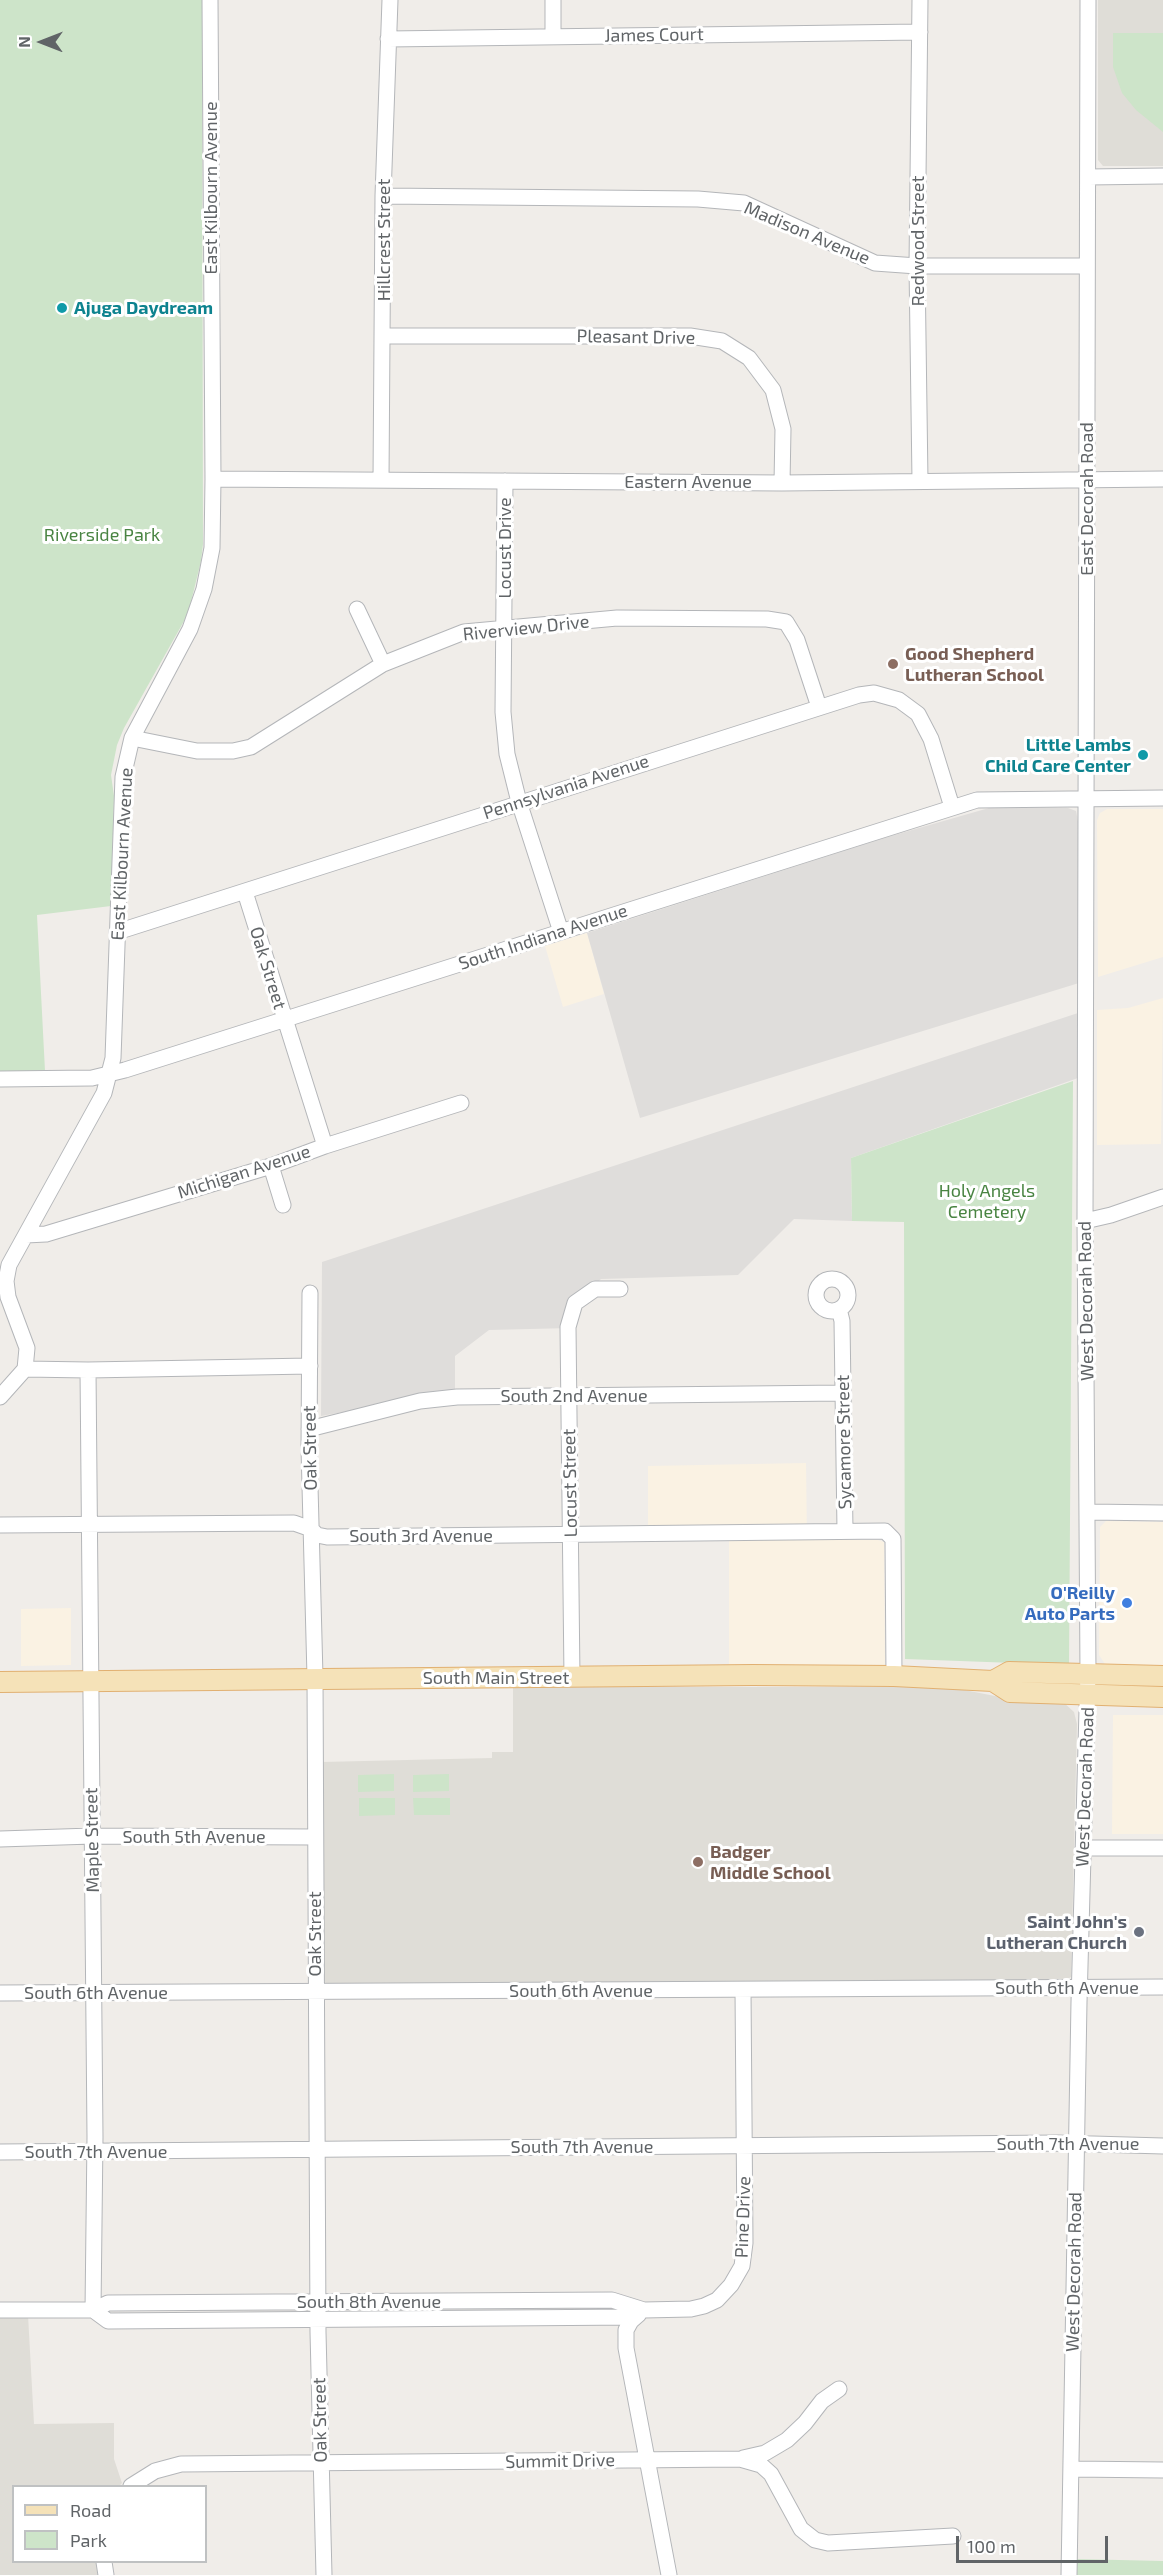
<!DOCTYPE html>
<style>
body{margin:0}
#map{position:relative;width:1163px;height:2575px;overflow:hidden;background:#f0ede9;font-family:"Exo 2",sans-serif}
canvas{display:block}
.legend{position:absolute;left:12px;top:2485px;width:195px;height:78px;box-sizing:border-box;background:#fff;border:2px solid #bfc1c2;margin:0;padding:8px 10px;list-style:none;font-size:18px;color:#606467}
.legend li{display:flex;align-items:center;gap:12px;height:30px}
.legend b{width:30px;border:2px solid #bfc1c2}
.north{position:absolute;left:12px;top:12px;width:60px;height:60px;-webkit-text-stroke:4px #fff;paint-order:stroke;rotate:270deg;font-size:16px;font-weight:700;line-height:24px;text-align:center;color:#606467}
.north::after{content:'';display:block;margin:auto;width:21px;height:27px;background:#606467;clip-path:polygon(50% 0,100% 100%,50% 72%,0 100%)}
.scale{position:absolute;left:956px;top:2536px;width:152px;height:27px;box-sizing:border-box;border:3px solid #606467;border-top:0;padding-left:8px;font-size:18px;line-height:21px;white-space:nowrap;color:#606467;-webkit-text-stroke:4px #fff;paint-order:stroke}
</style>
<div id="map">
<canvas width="1163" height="2575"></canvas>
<ul class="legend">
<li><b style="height:8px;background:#f5e2b8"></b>Road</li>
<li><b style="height:16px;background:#cde4c9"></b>Park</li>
</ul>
<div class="north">N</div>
<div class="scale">100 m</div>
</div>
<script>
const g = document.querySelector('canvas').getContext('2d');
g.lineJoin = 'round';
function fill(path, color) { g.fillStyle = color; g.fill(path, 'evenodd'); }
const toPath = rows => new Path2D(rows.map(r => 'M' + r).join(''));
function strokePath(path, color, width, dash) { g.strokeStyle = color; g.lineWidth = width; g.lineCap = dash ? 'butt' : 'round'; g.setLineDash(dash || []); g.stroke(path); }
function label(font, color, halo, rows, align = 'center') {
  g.font = font + ' "Exo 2",sans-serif'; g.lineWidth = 6; g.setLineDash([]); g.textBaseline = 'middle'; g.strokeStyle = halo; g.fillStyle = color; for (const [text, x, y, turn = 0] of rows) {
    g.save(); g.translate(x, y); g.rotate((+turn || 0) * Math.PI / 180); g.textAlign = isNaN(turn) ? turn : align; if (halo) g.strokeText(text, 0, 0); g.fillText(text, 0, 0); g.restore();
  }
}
fill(toPath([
 [1107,809,1163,809,1163,957,1098,977,1097,820,1100,813],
 [587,933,604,994,563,1007,545,946],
 [1163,998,1161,1144,1097,1145,1097,1010,1128,1008],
 [806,1463,807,1540,878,1540,884,1542,885,1664,883,1667,729,1670,729,1528,648,1527,648,1466],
 [1106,1521,1163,1522,1163,1669,1110,1666,1105,1664,1099,1655,1100,1527],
 [71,1608,71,1665,21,1666,21,1609],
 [1113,1715,1163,1715,1163,1834,1112,1834]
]), '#faf2e3');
fill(toPath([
 [989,808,1068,808,1076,811,1078,821,1079,983,640,1118,587,933,884,838],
 [1078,1013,1078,1078,851,1158,852,1221,794,1219,738,1275,601,1279,572,1305,571,1328,489,1330,455,1356,455,1392,321,1416,322,1262]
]), '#dfdddb');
fill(toPath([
 [1098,0,1163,0,1163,166,1103,166,1098,160],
 [513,1687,949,1687,1000,1697,1063,1702,1074,1712,1077,1724,1071,1977,1064,1981,326,1984,324,1980,322,1762,492,1758,492,1752,513,1752],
 [28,2315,34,2424,114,2423,114,2459,122,2483,119,2486,14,2486,14,2562,96,2562,98,2575,0,2575,0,2316]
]), '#dfddd7');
fill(toPath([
 [0,0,202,0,203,544,201,561,190,606,184,621,124,728,117,745,111,775,114,796,111,906,37,915,45,1071,0,1071],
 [1113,33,1163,33,1163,132,1136,110,1122,93,1113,67],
 [1073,1081,1069,1665,905,1659,904,1222,852,1221,851,1158],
 [394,1774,394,1791,358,1792,358,1775],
 [449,1774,449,1791,413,1792,413,1775],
 [359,1798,395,1798,395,1815,359,1816],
 [413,1798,450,1798,450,1815,414,1815],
 [1075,2559,1163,2561,1163,2575,1075,2575]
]), '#cde4c9');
const minor = toPath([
 [553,0,553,36],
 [388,39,920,32],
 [1088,177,1163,176],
 [383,196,698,199,744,203,875,263,917,266,1086,266],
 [384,336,690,336,722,341,749,358,773,390,783,429,782,483],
 [213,479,782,483,1163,479],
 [381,480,383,196,390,0],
 [505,481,503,712,507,754,519,802,561,932],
 [920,481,917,266,920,0],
 [357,609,383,664],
 [132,738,197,751,233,751,251,747,383,664,464,632,617,618,767,619,786,622,797,640,819,707],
 [245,892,325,1146],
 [117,932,859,695,874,693,899,700,918,714,931,739,952,807],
 [0,1079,92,1078,125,1070,977,800,1163,798],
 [271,1166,283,1205],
 [1085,1221,1111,1215,1163,1197],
 [26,1235,46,1234,271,1166,325,1146,461,1103],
 '816 1295a16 16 0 1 1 32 0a16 16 0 1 1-32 0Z',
 [310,1293,309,1448,315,1677,318,2332,324,2575],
 [839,1309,842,1321,845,1531],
 [25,1369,88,1370,310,1366],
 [88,1370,95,2137,93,2310],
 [0,1397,25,1369,27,1348,8,1297,6,1281,9,1265,104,1093,113,1058,123,777,132,738,190,629,204,589,212,548,213,479,210,0],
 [309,1429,420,1401,457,1397,843,1393],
 [1089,1512,1163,1513],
 [0,1525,294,1523,311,1529,317,1535,327,1537,885,1531,893,1539,894,1676],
 [572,1678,568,1327,575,1303,595,1289,620,1289],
 [0,1839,92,1836,315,1837],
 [1083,1848,1163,1848],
 [0,1993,1163,1987],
 [0,2152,1058,2143,1163,2146],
 [0,2310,93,2310,108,2303,612,2300,644,2310,691,2309,704,2306,717,2300,731,2285,742,2266,745,2243,743,1990],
 [93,2310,108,2321,635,2317],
 [639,2314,631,2321,626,2330,626,2348,669,2575],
 [743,2458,765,2453,787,2440,805,2423,822,2401,839,2389],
 [1072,2469,1163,2470],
 [131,2486,155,2471,181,2464,740,2459,761,2465,771,2474,801,2529,815,2540,828,2543,953,2536],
 [104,2562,106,2575],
 [1069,2575,1079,2002,1088,1673,1085,1221,1088,0]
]);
const major = toPath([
 [993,1681,1010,1692,1163,1697],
 [0,1682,753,1675,894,1676,993,1681,1009,1672,1163,1676]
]);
strokePath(minor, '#b4b6b9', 17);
strokePath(major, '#e1b071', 22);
strokePath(minor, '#fff', 15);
strokePath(major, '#f5e2b8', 20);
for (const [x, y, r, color] of [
 [62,308,6,"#0f9aa8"],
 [893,664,6,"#8d6e63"],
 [1143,755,6,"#0f9aa8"],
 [1127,1603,6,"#3f7fe0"],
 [698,1862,6,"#8d6e63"],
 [1139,1932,6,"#6b7280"]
]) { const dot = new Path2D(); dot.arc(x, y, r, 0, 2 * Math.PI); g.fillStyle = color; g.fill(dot); strokePath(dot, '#fff', 2); }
label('18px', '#606467', '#fff', [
 ["James Court",654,35,-1],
 ["East Kilbourn Avenue",211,188,-90],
 ["Madison Avenue",807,233,23],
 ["Hillcrest Street",384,240,-90],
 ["Redwood Street",918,241,-90],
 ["Pleasant Drive",636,337,1],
 ["Eastern Avenue",688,482],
 ["East Decorah Road",1087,499,-90],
 ["Locust Drive",505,548,-90],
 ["Riverview Drive",526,628,-6],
 ["Pennsylvania Avenue",566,787,-18],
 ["East Kilbourn Avenue",122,854,-87],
 ["South Indiana Avenue",543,937,-18],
 ["Oak Street",268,968,73],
 ["Michigan Avenue",244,1172,-18],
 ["West Decorah Road",1086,1301,-91],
 ["South 2nd Avenue",574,1396],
 ["Sycamore Street",844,1442,-91],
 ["Oak Street",310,1448,-91],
 ["Locust Street",570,1483,-91],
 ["South 3rd Avenue",421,1536],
 ["South Main Street",496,1678],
 ["West Decorah Road",1085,1787,-88],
 ["South 5th Avenue",194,1837],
 ["Maple Street",92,1840,-91],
 ["Oak Street",315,1934,-90],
 ["South 6th Avenue",1067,1988],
 ["South 6th Avenue",581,1991],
 ["South 6th Avenue",96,1993],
 ["South 7th Avenue",1068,2144],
 ["South 7th Avenue",582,2147],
 ["South 7th Avenue",96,2152],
 ["Pine Drive",743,2217,-88],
 ["West Decorah Road",1074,2272,-89],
 ["South 8th Avenue",369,2302],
 ["Oak Street",320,2420,-91],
 ["Summit Drive",560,2461,-1]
]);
label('bold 18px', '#0d838f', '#fff', [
 ["Ajuga Daydream",74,308],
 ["Little Lambs",1131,745,"right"],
 ["Child Care Center",1131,766,"right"]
], 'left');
label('18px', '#498442', '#fff', [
 ["Riverside Park",102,535],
 ["Holy Angels",987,1191],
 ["Cemetery",987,1212]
]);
label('bold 18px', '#785e54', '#fff', [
 ["Good Shepherd",905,654],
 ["Lutheran School",905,675],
 ["Badger",710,1852],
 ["Middle School",710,1873]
], 'left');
label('bold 18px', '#366cbe', '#fff', [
 ["O'Reilly",1115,1593],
 ["Auto Parts",1115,1614]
], 'right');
label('bold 18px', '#5b616d', '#fff', [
 ["Saint John's",1127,1922],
 ["Lutheran Church",1127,1943]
], 'right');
</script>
